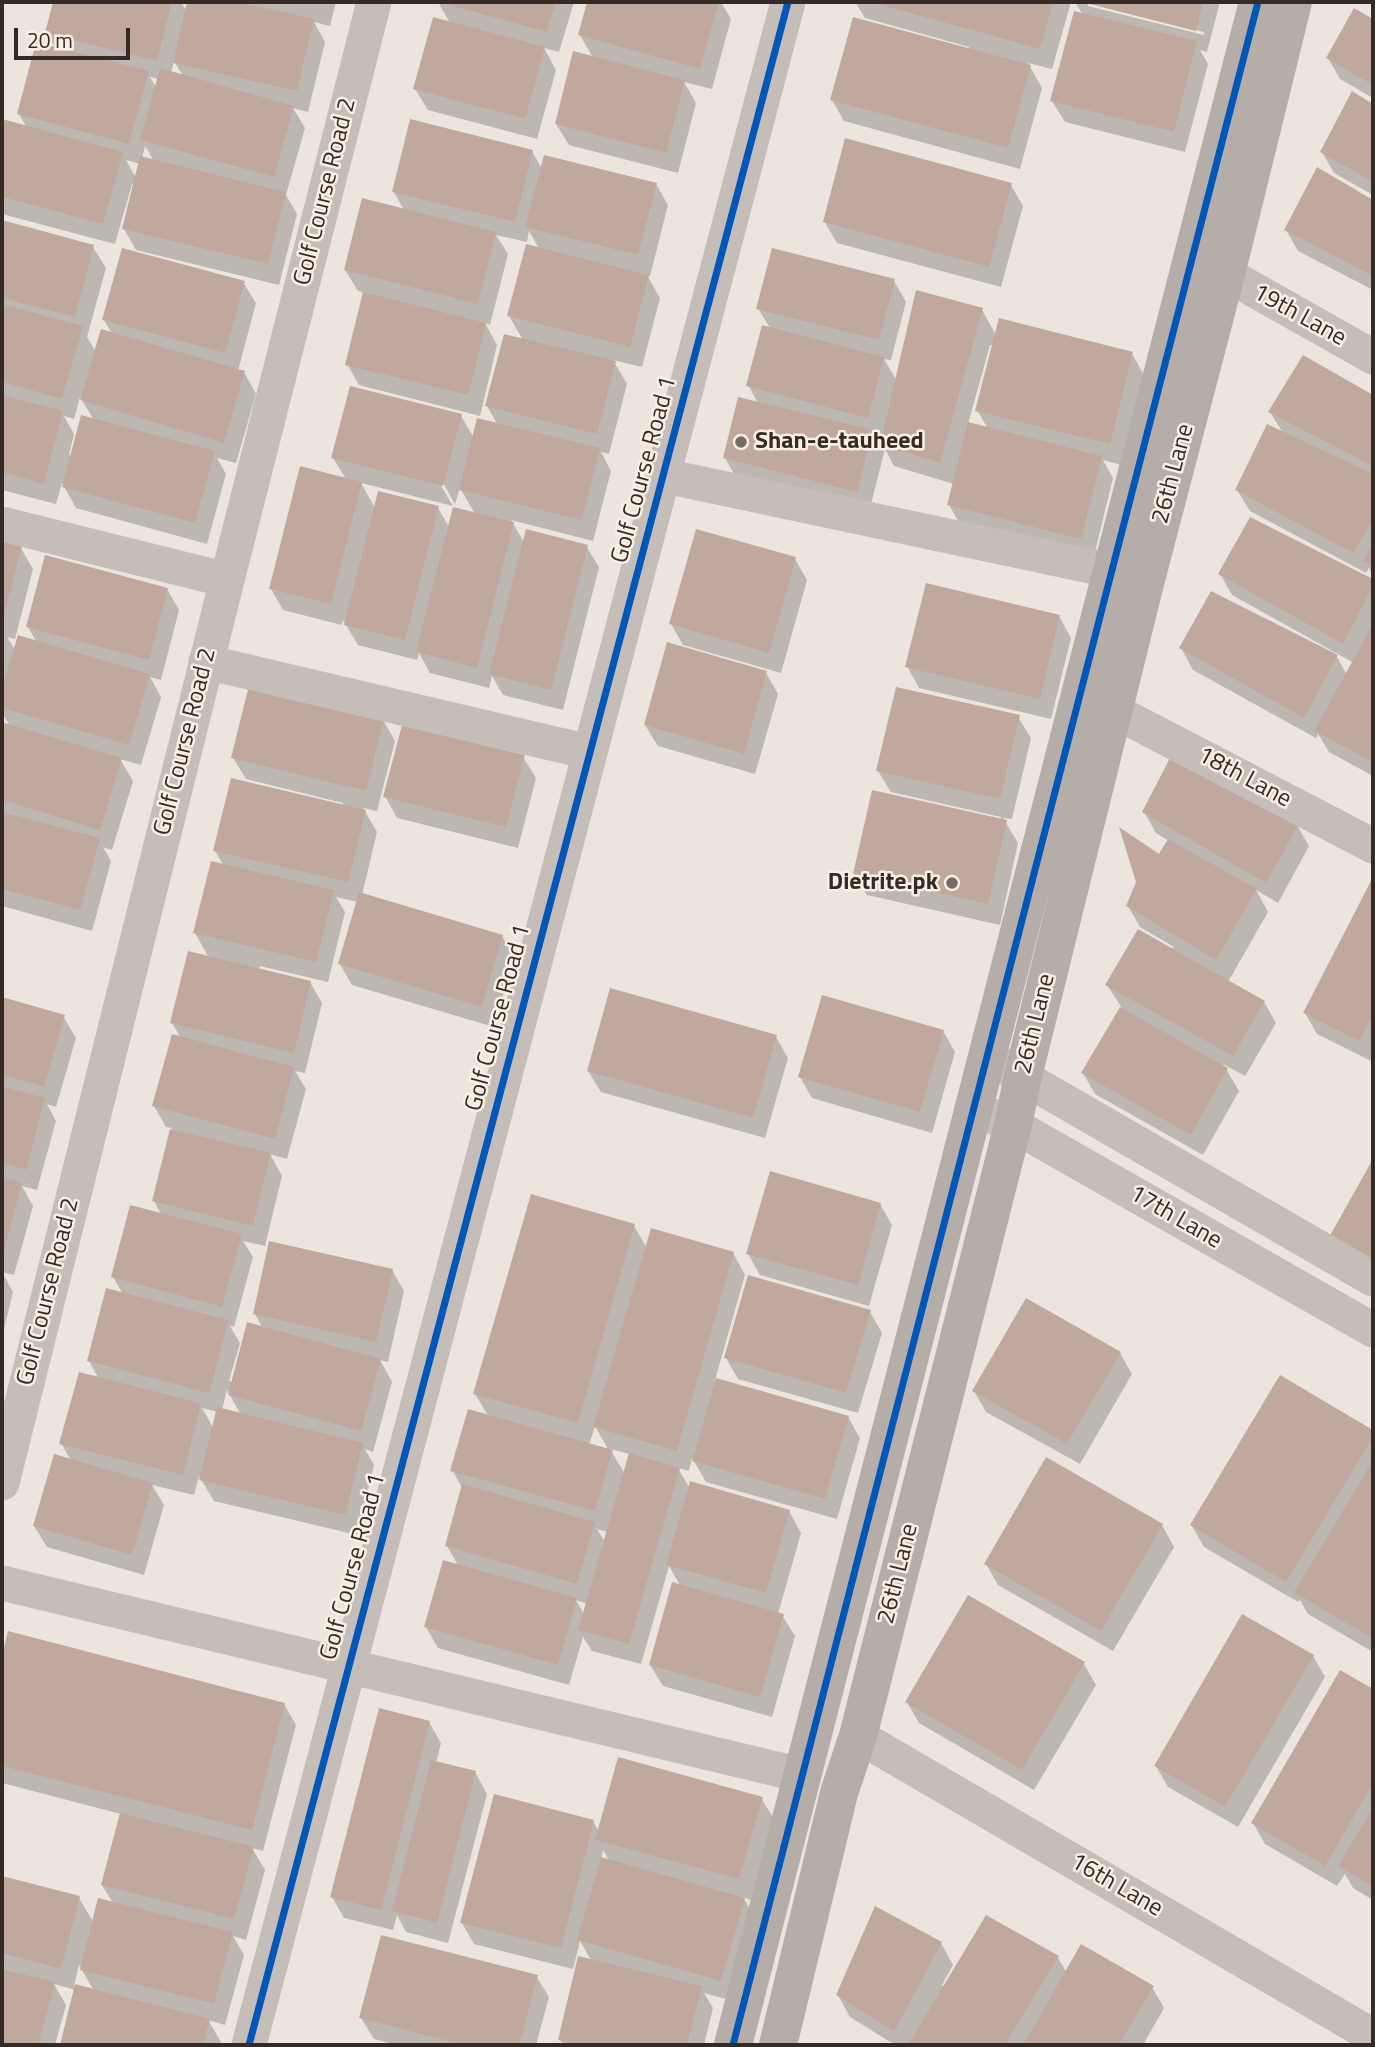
<!DOCTYPE html>
<style>
body{margin:0}
#map{position:relative;width:1375px;height:2047px;overflow:hidden;background:#ece5de;font-family:"Titillium Web",sans-serif}
canvas{display:block}
.frame{position:absolute;inset:0;border:4px solid #352a26;pointer-events:none}
.scale{position:absolute;left:14px;top:28px;width:116px;height:32px;box-sizing:border-box;border:4px solid #352a26;border-top:0;padding-left:9px;font-size:21px;line-height:24px;white-space:nowrap;color:#352a26;-webkit-text-stroke:5px #faefe4;paint-order:stroke}
</style>
<div id="map">
<canvas width="1375" height="2047"></canvas>
<div class="frame"></div>
<div class="scale">20 m</div>
</div>
<script>
const g = document.querySelector('canvas').getContext('2d');
g.lineJoin = 'round';
function fill(path, color) { g.fillStyle = color; g.fill(path, 'evenodd'); }
const toPath = rows => new Path2D(rows.map(r => 'M' + r).join(''));
function strokePath(path, color, width, dash) { g.strokeStyle = color; g.lineWidth = width; g.lineCap = dash ? 'butt' : 'round'; g.setLineDash(dash || []); g.stroke(path); }
function label(font, color, halo, rows, align = 'center') {
  g.font = font + ' "Titillium Web",sans-serif'; g.lineWidth = 5; g.setLineDash([]); g.textBaseline = 'middle'; g.strokeStyle = halo; g.fillStyle = color; for (const [text, x, y, turn = 0] of rows) {
    g.save(); g.translate(x, y); g.rotate((+turn || 0) * Math.PI / 180); g.textAlign = isNaN(turn) ? turn : align; if (halo) g.strokeText(text, 0, 0); g.fillText(text, 0, 0); g.restore();
  }
}
fill(toPath([
 [55,2,181,2,187,12,189,2,336,2,330,26,314,22,325,42,308,112,293,108,305,128,286,195,297,214,279,285,136,250,124,229,135,184,132,184,115,244,2,214,2,122,27,128,19,114,56,49,47,33],
 [174,61,183,76,171,73],
 [150,77,159,79,157,89],
 [145,146,149,152,154,162,142,159],
 [126,160,140,164,136,178],
 [438,2,574,2,559,52,544,48,556,70,537,139,428,110,415,89,450,23],
 [589,2,721,2,731,19,712,89,684,82,696,103,678,173,569,145,556,124,593,58,580,35],
 [855,2,1071,2,1052,69,1028,63,1042,88,1020,169,844,121,832,100,968,50,969,47,865,18],
 [1075,2,1220,2,1207,52,1200,50,1208,64,1185,152,1065,122,1052,101,1083,15],
 [1088,3,1204,32,1204,35,1088,6],
 [1354,10,1373,21,1373,98,1340,79,1328,58],
 [1352,94,1373,106,1373,195,1334,173,1322,152],
 [532,151,542,169,656,184,668,205,650,276,647,275,660,298,642,367,613,360,627,384,609,454,601,452,611,471,593,541,511,520,525,544,586,546,599,567,563,710,503,695,492,676,489,688,430,673,419,653,417,660,358,645,343,620,342,625,283,610,271,589,346,479,333,458,461,416,474,438,498,425,487,406,523,340,509,316,540,250,529,231,527,242,496,235,508,254,490,325,485,323,497,345,480,416,359,385,347,364,365,293,358,291,345,270,404,210,394,192],
 [440,478,455,504,460,488,475,514,449,527,438,508,375,508,361,483,453,506,437,479],
 [1317,170,1373,202,1373,290,1298,251,1286,230],
 [1011,185,1023,206,1001,287,837,243,824,221],
 [2,222,93,247,106,268,87,337,96,352,112,334,104,320,243,282,256,303,238,371,244,372,256,394,236,463,217,458,226,474,207,544,76,508,62,483,56,504,2,490],
 [80,397,94,420,72,456,69,455,74,434,64,416,74,419],
 [894,281,906,302,891,360,884,359,897,381,982,310,996,335,1132,354,1144,375,1121,465,1103,460,1113,478,1093,560,961,526,949,505,954,484,894,466,885,449,869,512,737,479,725,458,758,403,748,385,770,328,758,308],
 [990,345,994,346,977,410,988,429,968,424],
 [874,437,883,439,881,448],
 [1304,357,1373,397,1373,576,1369,568,1366,573,1250,511,1237,490,1283,433,1270,412],
 [1250,519,1373,581,1373,776,1329,752,1318,734,1316,738,1193,670,1181,648,1333,655,1334,652,1347,675,1354,663,1232,595,1220,574],
 [2,543,21,548,33,569,15,639,7,637,15,650,37,643,28,627,167,589,179,610,161,680,150,677,161,697,141,765,120,759,133,781,112,850,103,847,111,861,92,931,2,906],
 [4,716,10,726,2,724],
 [795,559,807,580,781,673,683,645,671,624],
 [1059,616,1071,638,1051,719,919,688,907,666],
 [766,673,778,694,755,774,658,746,645,725],
 [1018,717,1031,738,1012,819,1003,818,1018,843,1000,925,867,895,854,874,1000,820,1001,817,891,792,878,771],
 [383,720,395,741,377,811,363,808,377,832,362,895,502,936,514,957,494,1027,352,985,340,964,358,902,336,897,345,912,328,982,260,966,259,970,310,982,322,1003,305,1073,295,1071,306,1089,287,1159,270,1154,282,1176,265,1246,243,1241,253,1257,234,1327,230,1326,240,1343,229,1381,233,1382,263,1329,255,1314,392,1270,404,1291,388,1362,380,1360,392,1382,373,1452,365,1449,374,1465,357,1535,214,1501,199,1476,194,1495,152,1485,164,1505,144,1575,47,1547,34,1526,71,1461,61,1443,99,1379,89,1361,123,1294,113,1277,162,1216,154,1201,172,1128,166,1127,154,1106,181,1038,172,1023,209,958,195,933,224,866,215,851,342,806,343,803,246,779,233,758],
 [227,1390,241,1415,222,1410],
 [202,1408,218,1412,214,1429],
 [523,757,536,778,518,848,397,818,385,796],
 [1144,812,1297,825,1309,846,1278,903,1256,890,1268,912,1228,982,1264,1002,1276,1023,1245,1076,1223,1064,1239,1091,1203,1155,1095,1094,1083,1073,1122,1008,1107,985,1174,947,1140,927,1128,906,1169,841,1156,833],
 [1373,881,1373,1058,1371,1061,1317,1034,1305,1013],
 [2,999,63,1016,76,1038,56,1107,47,1104,56,1121,37,1190,22,1186,33,1206,14,1275,2,1272],
 [943,1031,955,1052,932,1133,812,1098,800,1077],
 [776,1037,788,1058,765,1138,601,1092,588,1071],
 [880,1204,892,1225,869,1306,760,1275,748,1254],
 [634,1226,647,1248,733,1253,745,1275,715,1380,848,1417,860,1438,837,1519,706,1482,692,1458,689,1471,678,1468,690,1489,789,1511,801,1533,778,1614,782,1615,795,1636,772,1717,663,1686,650,1665,681,1587,669,1566,641,1664,592,1651,583,1637,569,1685,438,1648,426,1627,459,1567,447,1546,463,1489,452,1470,489,1417,475,1394],
 [595,1426,609,1451,589,1445],
 [610,1449,630,1454,625,1474],
 [597,1529,608,1532,605,1542],
 [576,1600,587,1604,584,1614],
 [2,1272,13,1292,2,1337],
 [870,1312,882,1333,858,1413,738,1379,726,1358],
 [1120,1353,1132,1374,1080,1464,986,1412,974,1391],
 [1281,1377,1373,1432,1373,1652,1308,1614,1300,1600,1298,1602,1204,1547,1192,1526],
 [1162,1525,1174,1547,1113,1651,998,1585,986,1564],
 [10,1633,284,1704,296,1725,263,1851,252,1848,265,1870,246,1940,233,1936,244,1955,225,2025,208,2020,221,2042,220,2045,62,2045,76,1990,54,1984,66,2005,55,2045,2,2045,2,1878,79,1898,94,1923,113,1903,102,1885,121,1814,2,1783,2,1663],
 [79,1965,94,1991,74,1986],
 [1313,1656,1325,1677,1238,1827,1168,1787,1156,1766],
 [1084,1664,1096,1685,1034,1790,919,1723,907,1702],
 [1341,1672,1373,1692,1373,1900,1353,1888,1345,1874,1337,1886,1265,1844,1253,1823],
 [429,1722,441,1743,436,1763,475,1772,487,1794,448,1943,406,1932,397,1915,393,1930,344,1918,332,1897],
 [761,1798,774,1819,751,1900,743,1897,756,1920,733,2001,704,1993,713,2008,704,2045,563,2045,560,2039,591,1960,580,1941,573,1969,474,1944,462,1923,593,1821,599,1832],
 [603,1850,610,1862,601,1859],
 [987,1918,1058,1958,1067,1973,1152,1987,1164,2008,1143,2045,895,2045,850,2017,838,1995,941,1943,953,1965,942,1985,945,1987],
 [536,1976,549,1997,536,2045,397,2045,374,2039,361,2018]
]), '#0003');
fill(toPath([
 [53,2,172,2,157,61,45,33],
 [187,2,239,2,314,19,297,91,173,63],
 [438,2,556,2,547,32],
 [587,2,719,2,700,69,578,35],
 [870,2,1053,2,1040,49],
 [1082,2,1203,2,1196,31],
 [1354,8,1373,19,1373,85,1326,58],
 [1074,11,1197,41,1174,132,1050,101],
 [433,17,545,47,525,119,413,89],
 [853,17,1031,65,1008,148,830,100],
 [36,42,149,71,129,144,17,114],
 [573,51,685,80,666,153,555,124],
 [160,68,294,106,274,177,140,140],
 [1352,91,1373,104,1373,182,1320,152],
 [2,119,123,152,103,224,2,197],
 [410,119,533,150,515,222,392,192],
 [845,138,1012,183,989,267,823,222],
 [544,155,657,183,638,255,525,227],
 [140,156,286,192,268,264,122,229],
 [1317,167,1373,200,1373,276,1284,230],
 [362,198,496,232,478,304,344,270],
 [2,220,94,245,75,317,2,298],
 [526,244,649,275,630,347,507,316],
 [122,248,245,281,225,353,102,320],
 [772,248,895,279,879,340,756,309],
 [916,290,983,308,940,463,880,445],
 [363,292,486,323,468,395,345,365],
 [2,304,83,326,62,399,2,382],
 [999,318,1133,352,1110,444,975,411],
 [762,325,884,357,868,418,746,386],
 [101,329,245,371,224,443,80,400],
 [504,334,616,361,597,434,485,406],
 [1303,355,1373,395,1373,466,1268,412],
 [350,386,462,414,443,486,331,458],
 [2,395,63,411,44,484,2,472],
 [738,397,873,430,857,492,723,458],
 [81,415,215,451,195,523,62,487],
 [477,418,600,448,582,520,459,490],
 [968,422,1102,456,1081,539,947,505],
 [1267,424,1373,474,1373,519,1353,553,1235,490],
 [300,466,362,482,331,604,269,589],
 [378,491,439,506,405,640,344,625],
 [453,507,514,522,477,668,416,652],
 [1250,517,1373,579,1373,586,1343,644,1218,574],
 [526,529,588,545,551,690,489,674],
 [696,529,796,557,769,653,669,624],
 [2,541,22,546,3,620,2,620],
 [1373,543,1373,567,1363,561],
 [45,555,168,588,149,660,26,627],
 [926,583,1060,615,1040,699,905,667],
 [1211,591,1338,655,1304,718,1179,648],
 [1373,624,1373,762,1314,731],
 [18,635,150,674,129,745,2,708,2,688],
 [667,642,767,671,744,754,644,725],
 [249,685,384,718,366,791,231,758],
 [896,687,1020,715,1000,799,876,771],
 [2,722,122,758,100,830,2,800],
 [402,725,525,755,506,827,383,797],
 [1170,758,1299,824,1266,883,1142,812],
 [231,778,366,810,348,882,213,851],
 [872,790,1007,820,988,904,853,874],
 [2,812,100,838,80,910,2,889],
 [1119,827,1159,854,1168,839,1257,889,1216,960,1126,906,1136,882],
 [211,861,334,890,316,962,193,933],
 [1373,877,1373,1014,1359,1041,1303,1013],
 [359,892,503,935,482,1007,338,964],
 [1138,929,1265,1001,1233,1056,1105,985],
 [188,951,311,981,294,1053,170,1023],
 [610,988,777,1035,753,1118,587,1071],
 [822,995,944,1030,920,1112,798,1077],
 [2,997,65,1015,44,1087,2,1075],
 [1120,1007,1228,1068,1191,1135,1081,1073],
 [172,1034,294,1067,275,1139,152,1106],
 [2,1086,45,1098,26,1170,2,1163],
 [170,1129,271,1153,253,1226,152,1201],
 [1373,1159,1373,1266,1328,1239],
 [770,1171,881,1203,858,1285,746,1254],
 [2,1178,22,1183,3,1255,2,1254],
 [531,1194,635,1224,578,1423,473,1394],
 [130,1205,242,1234,222,1307,111,1277],
 [651,1228,734,1252,677,1451,593,1427],
 [269,1241,393,1269,376,1342,253,1314],
 [748,1275,871,1310,846,1393,724,1358],
 [106,1288,229,1320,209,1393,87,1361],
 [1026,1298,1121,1352,1067,1444,972,1391],
 [247,1322,381,1359,361,1431,228,1395],
 [79,1372,201,1403,183,1475,59,1444],
 [1280,1375,1373,1430,1373,1437,1286,1582,1190,1525],
 [716,1378,849,1416,825,1499,692,1461],
 [217,1407,363,1443,345,1515,199,1480],
 [468,1409,613,1450,595,1511,450,1471],
 [629,1453,680,1468,629,1644,578,1630],
 [54,1454,153,1483,132,1555,33,1526],
 [1046,1457,1163,1524,1101,1631,984,1564],
 [1373,1460,1373,1639,1294,1592],
 [690,1481,790,1510,766,1593,666,1565],
 [462,1484,595,1522,577,1584,445,1546],
 [443,1560,577,1598,558,1665,424,1627],
 [672,1582,784,1614,760,1697,649,1665],
 [968,1595,1085,1662,1022,1770,905,1702],
 [1242,1614,1314,1655,1225,1807,1154,1766],
 [8,1631,285,1703,252,1830,2,1766,2,1656],
 [1340,1670,1373,1689,1373,1784,1325,1866,1251,1823],
 [379,1708,430,1721,381,1910,330,1897],
 [618,1757,763,1797,739,1879,595,1840],
 [431,1760,476,1771,437,1923,392,1911],
 [494,1794,594,1820,561,1948,460,1923],
 [1373,1807,1373,1887,1338,1866],
 [120,1813,254,1847,234,1919,101,1885],
 [601,1857,745,1898,721,1981,577,1940],
 [2,1876,80,1896,61,1969,2,1953],
 [98,1898,233,1932,214,2004,80,1970],
 [875,1906,942,1942,894,2032,836,1995],
 [986,1915,1059,1956,1005,2045,908,2045],
 [381,1935,538,1975,519,2045,465,2045,359,2018],
 [1081,1944,1154,1986,1119,2045,1023,2045],
 [578,1956,702,1986,687,2045,581,2045,558,2040],
 [2,1969,55,1982,38,2045,2,2045],
 [75,1984,210,2019,203,2045,60,2045]
]), '#c0a89f');
strokePath(toPath([
 [1226,274,1373,357],
 [665,476,1113,571],
 [2,524,227,580],
 [206,662,589,752],
 [1114,711,1373,846],
 [1000,1064,1373,1279],
 [975,1109,1013,1125,1373,1330],
 [2,1483,227,580,374,2],
 [2,1583,801,1775],
 [858,1736,1373,2036],
 [249,2045,788,2]
]), '#c5bdb7', 35);
strokePath(toPath([
 [733,2045,1258,2],
 [778,2045,839,1793,858,1736,1013,1125,1023,1076,1144,587,1226,274,1293,2]
]), '#b5ada8', 38);
strokePath(toPath([
 [249,2045,788,2],
 [733,2045,1258,2]
]), '#0057b8', 7);
for (const [x, y, r, color] of [
 [741,442,7,"#756b66"],
 [952,883,7,"#756b66"]
]) { const dot = new Path2D(); dot.arc(x, y, r, 0, 2 * Math.PI); g.fillStyle = color; g.fill(dot); strokePath(dot, '#faefe4', 2.5); }
label('24px', '#352a26', '#faefe4', [
 ["Golf Course Road 2",326,192,-76],
 ["19th Lane",1299,316,29],
 ["Golf Course Road 1",645,470,-75],
 ["26th Lane",1174,474,-75],
 ["Golf Course Road 2",186,742,-76],
 ["18th Lane",1244,778,28],
 ["Golf Course Road 1",499,1018,-75],
 ["26th Lane",1036,1024,-76],
 ["17th Lane",1175,1218,30],
 ["Golf Course Road 2",49,1292,-76],
 ["Golf Course Road 1",354,1567,-75],
 ["26th Lane",899,1574,-76],
 ["16th Lane",1116,1886,30]
]);
label('bold 24px', '#352a26', '#faefe4', [
 ["Shan-e-tauheed",755,442],
 ["Dietrite.pk",938,883,"right"]
], 'left');
</script>
